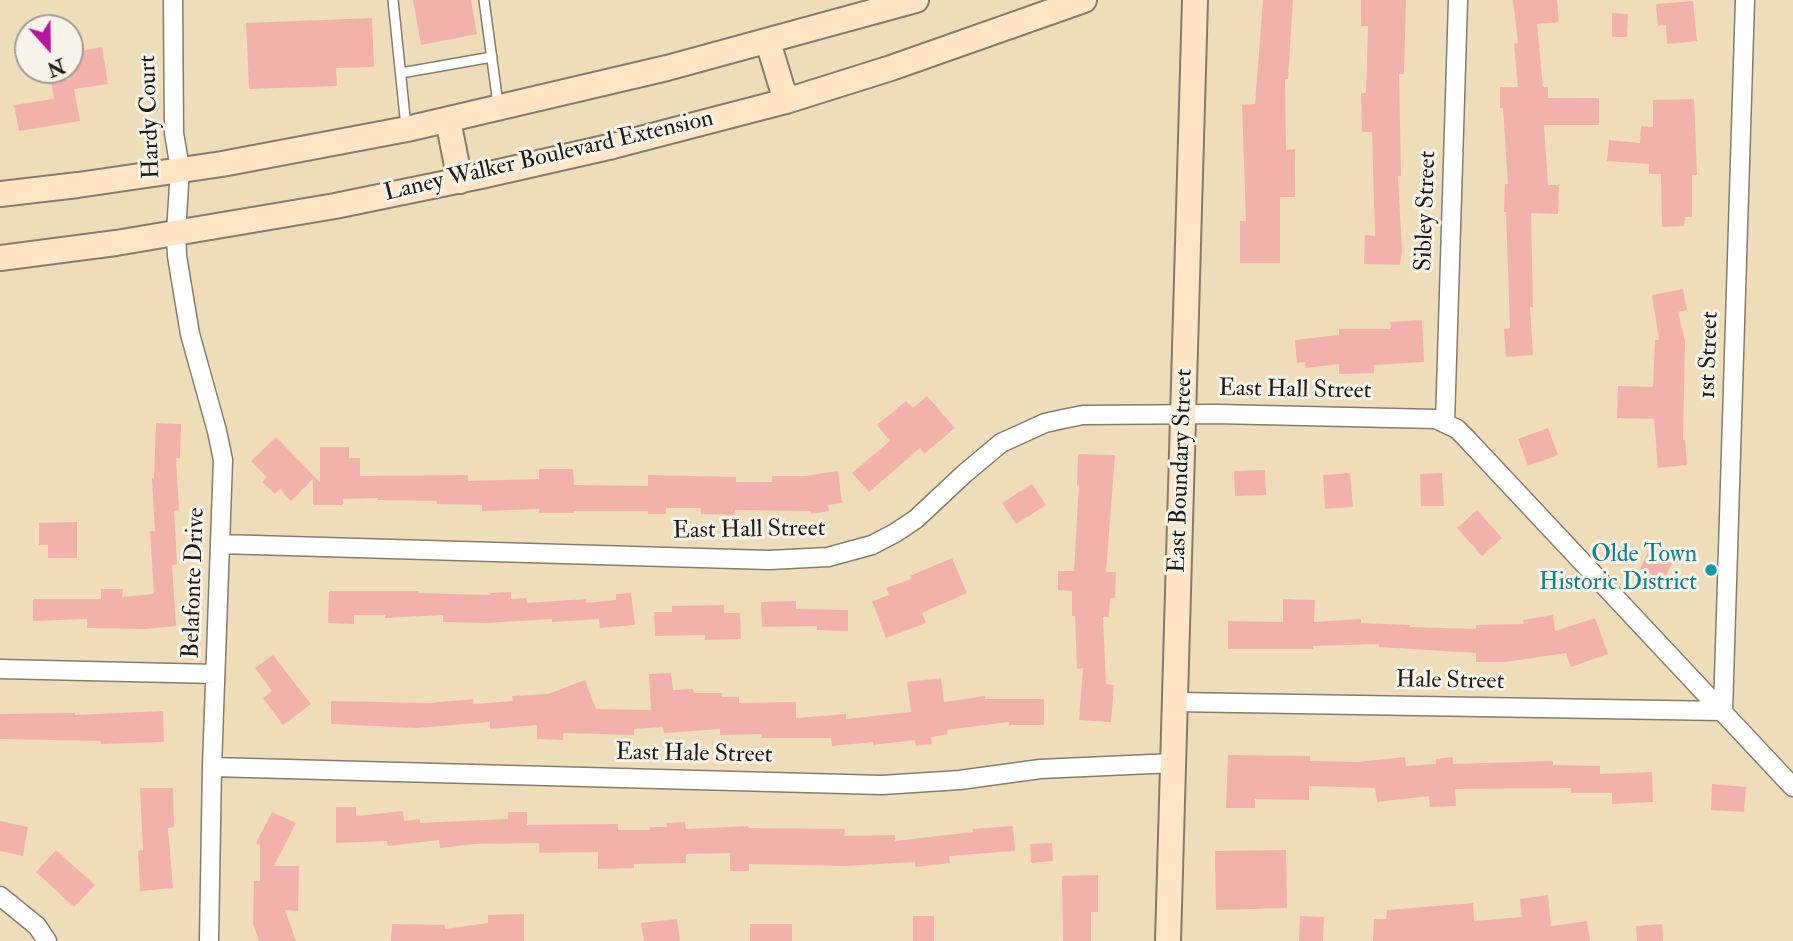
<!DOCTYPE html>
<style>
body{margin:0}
#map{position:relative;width:1793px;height:941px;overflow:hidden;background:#efddba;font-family:"IM FELL Double Pica",serif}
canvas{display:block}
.north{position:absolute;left:14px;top:14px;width:70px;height:70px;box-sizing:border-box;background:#f7f3e8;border:2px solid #9f9d96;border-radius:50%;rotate:159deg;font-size:19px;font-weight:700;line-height:28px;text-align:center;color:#1c1c1c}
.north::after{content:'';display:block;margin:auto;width:24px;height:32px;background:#b5179e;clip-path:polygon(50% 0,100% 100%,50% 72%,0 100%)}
</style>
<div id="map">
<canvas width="1793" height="941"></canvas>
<div class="north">N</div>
</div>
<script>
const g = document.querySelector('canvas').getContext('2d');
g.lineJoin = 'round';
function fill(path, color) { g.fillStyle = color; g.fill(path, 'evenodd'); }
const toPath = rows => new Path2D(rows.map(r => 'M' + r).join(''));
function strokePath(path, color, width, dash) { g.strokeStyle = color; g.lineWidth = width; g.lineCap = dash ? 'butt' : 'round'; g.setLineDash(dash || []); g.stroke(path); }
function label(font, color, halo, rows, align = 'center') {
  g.font = font + ' "IM FELL Double Pica",serif'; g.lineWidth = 6; g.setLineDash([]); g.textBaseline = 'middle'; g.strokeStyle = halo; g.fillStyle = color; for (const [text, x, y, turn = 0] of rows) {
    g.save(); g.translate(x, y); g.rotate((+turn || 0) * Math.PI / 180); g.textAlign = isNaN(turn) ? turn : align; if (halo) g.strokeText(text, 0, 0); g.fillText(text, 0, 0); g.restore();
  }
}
fill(toPath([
 [413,0,471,0,477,34,421,45],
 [1263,0,1293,0,1288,79,1285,79,1286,150,1295,149,1295,197,1280,197,1280,263,1240,263,1240,221,1246,221,1242,105,1255,104],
 [1361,0,1406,0,1404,74,1399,74,1401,176,1398,176,1402,251,1400,265,1364,264,1365,235,1375,236,1372,132,1362,132,1361,93,1366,93,1368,26,1361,26],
 [1513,0,1557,0,1559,22,1537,24,1543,87,1548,87,1548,98,1599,98,1599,125,1544,125,1548,185,1559,185,1558,214,1531,213,1533,307,1530,307,1533,355,1506,357,1504,329,1510,328,1506,212,1504,212,1505,184,1508,184,1503,108,1500,108,1500,87,1518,87,1514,44,1518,43],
 [1693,1,1697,41,1667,44,1666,25,1658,26,1656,4],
 [1612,13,1628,14,1627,37,1612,37],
 [372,18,374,67,336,68,337,86,249,89,246,23],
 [102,47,108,84,74,89,80,121,19,131,14,105,54,99,50,75,58,73,57,70,70,70,70,53],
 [1694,99,1697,175,1692,175,1692,217,1685,217,1684,226,1662,227,1661,174,1649,174,1649,164,1607,161,1609,140,1640,143,1641,126,1653,127,1653,100],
 [1683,289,1687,310,1678,312,1685,341,1683,440,1685,440,1687,465,1658,468,1654,419,1617,418,1618,386,1653,387,1655,340,1659,340,1652,295],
 [1422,320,1424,362,1374,365,1374,373,1339,374,1339,364,1306,368,1305,362,1297,363,1295,340,1339,335,1339,329,1391,329,1390,322],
 [927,396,955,428,924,454,920,448,869,492,852,473,890,441,877,425,906,401,913,408],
 [156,423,181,424,180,458,176,458,179,510,174,511,177,564,172,565,176,626,145,629,87,628,87,619,33,621,33,599,101,599,101,589,123,589,122,597,154,594,150,531,155,531,152,478,154,478],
 [1548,428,1558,455,1528,466,1518,439],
 [276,437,320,482,320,447,349,447,349,458,360,458,360,476,468,475,468,481,539,479,539,469,573,469,574,485,648,486,648,475,736,477,736,482,772,482,772,476,805,476,838,471,842,503,828,505,829,511,811,514,810,511,735,510,735,515,701,514,701,508,666,508,666,514,648,514,648,511,574,511,574,513,539,513,539,509,482,511,482,505,437,504,437,501,378,500,378,498,343,499,343,505,313,505,313,479,291,501,280,489,275,494,262,482,267,477,251,461],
 [1078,454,1115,455,1106,572,1116,572,1115,598,1110,598,1109,617,1103,617,1106,684,1114,685,1111,722,1079,720,1083,668,1077,669,1075,616,1072,616,1072,591,1058,590,1058,571,1074,571,1079,484,1077,486],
 [1265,470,1266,495,1235,496,1234,471],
 [1350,473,1353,507,1325,509,1323,475],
 [1442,473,1444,506,1421,506,1420,474],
 [1032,484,1046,505,1016,524,1002,503],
 [1477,510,1502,538,1482,556,1457,528],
 [77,522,77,558,48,558,48,545,39,545,39,523],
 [1651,546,1675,557,1664,580,1640,569],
 [952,558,967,593,922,613,926,623,886,638,872,601,889,595,886,588,911,579,910,576],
 [329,591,419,591,419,593,491,595,490,593,511,592,511,599,526,598,527,603,586,599,586,603,616,600,616,594,631,593,635,625,600,628,599,619,552,622,552,619,487,623,443,622,443,615,385,618,385,615,354,615,354,624,328,623],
 [1283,599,1315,600,1314,622,1361,619,1361,623,1410,625,1410,627,1476,629,1476,625,1524,624,1523,620,1553,615,1555,631,1595,618,1608,654,1571,667,1566,653,1506,662,1476,662,1476,653,1379,647,1379,644,1313,646,1313,649,1228,649,1228,621,1283,622],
 [796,601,796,609,848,610,848,631,817,630,817,626,762,627,761,602],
 [724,605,724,613,740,613,741,639,705,640,705,635,655,636,654,612,672,612,672,606],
 [273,655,311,704,283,725,263,698,272,691,255,668],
 [671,673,673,690,693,689,694,693,722,693,722,697,739,697,739,703,796,702,796,718,846,714,846,719,911,712,907,682,941,678,944,702,985,696,985,699,1044,699,1044,725,1009,725,1009,722,947,730,948,734,931,737,932,744,916,746,915,740,873,745,873,742,832,746,831,738,762,738,762,734,720,735,720,729,664,733,663,727,634,729,634,735,563,733,563,740,537,739,537,725,490,729,490,722,417,728,331,724,331,701,430,703,473,699,474,704,513,701,512,696,548,694,585,680,596,709,651,710,649,674],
 [163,711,164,742,101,744,101,741,0,739,0,714,75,713,75,715],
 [1228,755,1310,756,1310,761,1358,762,1405,757,1406,766,1436,764,1436,759,1453,757,1453,764,1553,761,1553,765,1600,766,1600,774,1652,772,1653,802,1612,804,1612,793,1571,793,1571,788,1455,789,1456,806,1430,807,1429,796,1377,802,1375,788,1309,786,1309,800,1255,799,1255,808,1226,808],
 [1712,784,1746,787,1744,812,1711,810],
 [140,788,173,788,174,827,168,828,173,888,140,891,138,851,143,850],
 [336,807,356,807,356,816,403,811,404,821,420,819,420,823,508,819,508,812,527,812,527,825,618,824,618,830,650,830,650,827,667,827,666,823,685,822,686,829,748,826,749,828,845,829,844,836,895,835,895,841,973,832,973,829,1013,826,1015,851,949,856,950,863,915,867,915,862,844,866,749,864,749,871,730,871,730,853,686,854,686,863,634,864,634,868,598,869,598,852,539,853,539,843,475,844,440,848,439,840,388,846,387,841,336,843],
 [272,812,296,823,274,866,299,866,298,911,285,910,296,941,259,941,253,924,254,881,260,881,260,845,256,843],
 [0,821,28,827,23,856,0,851],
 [1052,843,1053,861,1031,863,1030,844],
 [56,850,95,885,74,907,36,872],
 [1286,850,1287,908,1216,910,1215,851],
 [1098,875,1098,912,1091,912,1091,941,1063,941,1062,876],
 [1548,895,1551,926,1587,921,1590,941,1373,941,1374,919,1386,919,1387,910,1473,903,1474,921,1522,917,1520,899],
 [524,914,524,941,391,941,392,924,445,925,445,929,488,923,488,915],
 [913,916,934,916,934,941,913,941],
 [1300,916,1324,917,1323,941,1299,941],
 [677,919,680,941,644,941,641,923],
 [750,924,792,924,792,941,750,941],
 [1662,924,1663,941,1637,941,1636,926]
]), '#f3b1ab');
const service = toPath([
 [393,0,406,127],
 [484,0,498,104],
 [401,73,492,57]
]);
const minor = toPath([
 [173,0,174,133,180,169,176,233,177,256,190,334,217,431,223,460,212,767,209,941],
 [1445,423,1458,0],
 [220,544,769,560,828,557,872,545,895,533,916,519,964,474,1001,443,1045,423,1063,419,1083,415,1216,414,1436,419,1457,429,1466,438,1793,787],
 [0,669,215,674],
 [1176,702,1723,711,1745,0],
 [212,767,882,785,960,780,1040,769,1174,763],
 [0,896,37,926,47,941]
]);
const secondary = toPath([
 [768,42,786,101],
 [448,120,460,181],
 [0,194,78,185,222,164,407,129,667,68,916,0],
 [0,258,116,243,335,206,481,176,613,146,786,101,891,68,1084,0],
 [1168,941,1195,0]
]);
strokePath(service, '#867c6b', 12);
strokePath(minor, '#867c6b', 21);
strokePath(secondary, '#867c6b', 28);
strokePath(service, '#fff', 9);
strokePath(minor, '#fff', 18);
strokePath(secondary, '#ffe4c6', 24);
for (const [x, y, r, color] of [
 [1711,570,7,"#0f9aa8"]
]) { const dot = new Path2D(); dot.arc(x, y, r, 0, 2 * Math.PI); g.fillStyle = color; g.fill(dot); strokePath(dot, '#f7f3e8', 2.5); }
label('24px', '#1c1c1c', '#f7f3e8', [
 ["Hardy Court",151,117,-92],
 ["Laney Walker Boulevard Extension",549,157,-13],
 ["Sibley Street",1427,211,-88],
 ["1st Street",1710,355,-88],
 ["East Hall Street",1295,391,1],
 ["East Boundary Street",1182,471,-88],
 ["East Hall Street",749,531,-1],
 ["Belafonte Drive",195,583,-88],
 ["Hale Street",1450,682,1],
 ["East Hale Street",694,755,1]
]);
label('24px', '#0d838f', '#f7f3e8', [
 ["Olde Town",1697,556],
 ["Historic District",1697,584]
], 'right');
</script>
